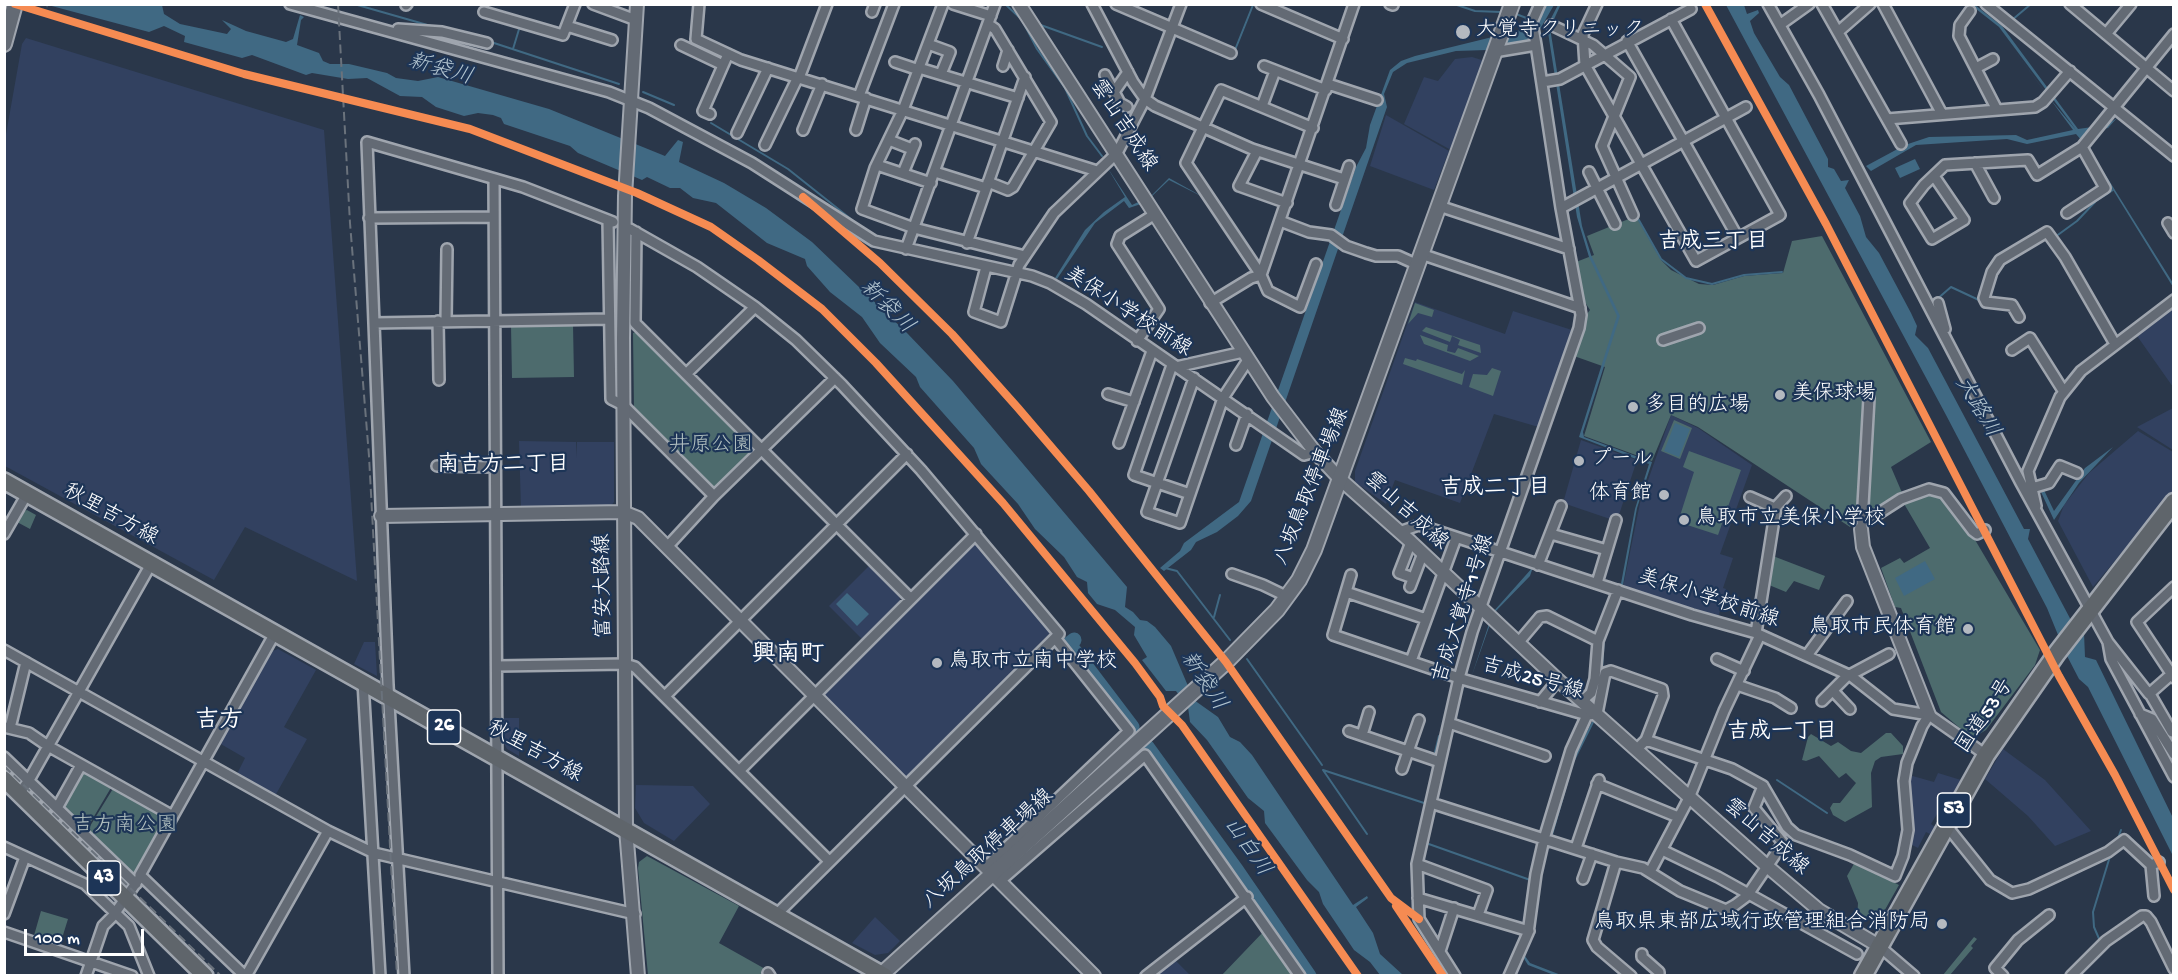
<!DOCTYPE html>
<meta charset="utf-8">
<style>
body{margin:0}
#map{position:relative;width:2178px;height:980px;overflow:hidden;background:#2a374a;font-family:"Gochi Hand",sans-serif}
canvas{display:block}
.frame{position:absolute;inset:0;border:6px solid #fff;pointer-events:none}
.scale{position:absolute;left:24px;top:929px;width:120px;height:27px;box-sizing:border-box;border:3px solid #fff;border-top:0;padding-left:8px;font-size:18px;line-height:21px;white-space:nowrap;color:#fff;-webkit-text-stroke:4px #1d3557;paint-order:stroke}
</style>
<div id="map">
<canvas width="2178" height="980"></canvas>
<div class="frame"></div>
<div class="scale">100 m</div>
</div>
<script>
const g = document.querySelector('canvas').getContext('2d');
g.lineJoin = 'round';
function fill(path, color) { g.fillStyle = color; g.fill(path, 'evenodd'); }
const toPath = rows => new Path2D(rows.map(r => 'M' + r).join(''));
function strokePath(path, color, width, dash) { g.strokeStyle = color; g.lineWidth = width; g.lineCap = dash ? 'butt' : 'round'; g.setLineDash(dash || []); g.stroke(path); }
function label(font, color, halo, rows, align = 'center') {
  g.font = font + ' "Gochi Hand","Klee One",sans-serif'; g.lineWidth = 4.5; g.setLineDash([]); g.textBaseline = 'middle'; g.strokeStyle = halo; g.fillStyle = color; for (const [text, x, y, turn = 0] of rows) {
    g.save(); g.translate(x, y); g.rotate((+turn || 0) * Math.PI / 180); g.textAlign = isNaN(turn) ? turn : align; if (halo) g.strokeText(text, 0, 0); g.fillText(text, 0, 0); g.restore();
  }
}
fill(toPath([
 [26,38,324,130,357,581,245,527,214,580,5,466,5,140,22,44],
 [1472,57,1485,61,1451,150,1404,124,1424,77,1438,81,1455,59],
 [1386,115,1449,151,1434,190,1370,166],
 [1415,302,1505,334,1513,311,1575,331,1542,428,1494,414,1460,503,1395,480,1386,504,1355,482,1355,471],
 [2173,303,2173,387,2135,333],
 [2173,408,2173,450,2137,427],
 [1671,415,1698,428,1752,465,1720,554,1733,558,1723,588,1726,589,1718,618,1623,587,1640,503],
 [2138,431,2173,452,2173,491,2093,587,2058,521,2064,505,2089,473],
 [1581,440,1637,460,1618,518,1613,520,1563,503],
 [519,441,576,442,577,458,577,442,614,442,614,502,609,508,521,509],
 [975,542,980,543,1051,628,1049,634,907,776,902,776,824,697,824,693],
 [870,565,899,594,900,601,863,640,829,606],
 [364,642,375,642,377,676,354,664],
 [278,649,316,670,284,727,307,739,275,796,237,774,245,758,219,743,270,652],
 [501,718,519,718,519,756,507,749,502,740],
 [2003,749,2045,780,2091,831,2055,846,2028,816,1985,779],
 [1938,773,1961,780,1941,816,1937,814,1931,824,1935,827,1930,834,1926,832,1918,848,1912,845,1909,775,1934,782],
 [636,785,693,786,710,804,674,841,644,823,635,808],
 [875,917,900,941,888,953,875,955,852,943],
 [1175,960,1190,975,1154,975]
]), '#324160');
fill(toPath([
 [1636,216,1661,260,1671,270,1699,284,1713,285,1744,276,1783,273,1792,241,1822,236,1931,442,1891,467,1903,495,1871,515,1858,515,1850,527,1835,517,1833,513,1832,515,1698,427,1671,415,1652,461,1584,436,1605,367,1574,356,1584,318,1590,310,1583,299,1576,262,1594,255,1587,236],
 [1415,303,1434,310,1432,317,1418,313,1408,324],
 [573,325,574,377,512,378,511,326],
 [1426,327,1480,345,1481,353,1458,345,1460,340,1452,336,1450,342,1422,331],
 [636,332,750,445,750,454,716,487,710,487,634,409,633,333],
 [1420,335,1448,345,1447,351,1455,353,1458,348,1479,356,1470,361,1424,344],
 [1405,358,1416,361,1417,359,1462,374,1465,370,1462,385,1403,364],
 [1492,368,1501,371,1493,396,1469,387,1473,374,1487,375],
 [1674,420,1692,428,1680,459,1661,451],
 [1689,451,1741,470,1718,535,1678,522,1694,472,1683,467],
 [1930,492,1942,495,1971,533,2040,650,2035,665,1986,730,1976,736,1968,735,1941,712,1901,608,1895,607,1881,568,1900,558,1904,563,1930,548,1903,502],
 [27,510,36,515,30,529,17,522,22,512],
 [1773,556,1825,576,1819,590,1794,581,1786,592,1769,585],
 [1886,733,1891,733,1903,746,1903,754,1881,757,1875,761,1871,773,1872,807,1845,822,1833,815,1830,808,1833,803,1840,803,1856,783,1846,773,1839,778,1819,756,1806,761,1802,760,1808,737,1811,734,1831,746,1838,742,1851,751,1861,753],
 [82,769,112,786,86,830,61,807],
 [114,787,163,815,165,819,135,872,131,873,87,831],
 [647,856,739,906,719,943,767,970,759,975,648,975,638,868,639,862],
 [1855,862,1899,885,1882,915,1857,922,1858,903,1847,876],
 [41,911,68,919,59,948,33,939],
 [1266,929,1296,976,1221,976],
 [1974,937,1977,939,1971,946,1973,948,1950,975,1943,975]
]), '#4d6b6d');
fill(toPath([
 [46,4,162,5,164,14,180,24,227,34,231,29,222,20,246,31,286,42,293,39,300,15,304,17,301,20,297,45,319,53,323,61,330,64,349,64,387,73,396,78,418,81,438,77,549,109,665,156,678,140,683,142,679,162,724,183,766,208,812,242,907,333,953,381,1127,587,1125,607,1133,612,1140,620,1147,621,1155,627,1171,646,1194,700,1218,717,1230,737,1240,742,1252,755,1353,905,1367,896,1368,898,1356,907,1373,933,1380,954,1403,975,1380,975,1370,962,1354,950,1323,904,1319,892,1307,880,1265,823,1264,811,1248,798,1207,740,1190,722,1188,707,1176,691,1166,691,1142,660,1147,657,1134,635,1135,627,1115,610,1097,604,1088,593,1087,582,1077,577,1064,557,1035,529,1018,504,981,464,974,448,920,387,916,377,880,343,862,317,830,292,807,266,805,259,767,243,716,203,693,198,680,188,670,188,647,177,642,180,578,153,570,146,504,124,501,118,493,115,478,113,464,116,436,107,422,97,400,96,367,78,348,79,312,73,306,75,252,55,242,58,184,42,185,36,164,26,149,32,48,5,47,8],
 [1561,4,1550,28,1582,226,1591,255,1620,316,1583,432,1584,437,1652,462,1637,508,1621,596,1605,638,1603,668,1596,706,1591,720,1575,749,1540,867,1532,936,1525,956,1530,963,1561,975,1554,975,1528,965,1523,957,1531,927,1537,873,1569,757,1593,707,1601,669,1603,637,1619,594,1635,509,1649,464,1579,437,1617,316,1589,257,1577,217,1547,26,1558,5],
 [1546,5,1554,5,1532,43,1487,50,1456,51,1407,63,1393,72,1384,94,1387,107,1251,501,1238,516,1217,532,1196,542,1191,550,1164,571,1160,568,1180,551,1184,543,1239,502,1356,167,1366,148,1370,125,1390,70,1401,61,1415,56,1529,28,1536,23],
 [1726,5,1744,5,1747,14,1758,10,1759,13,1750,21,1754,33,1780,77,1789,85,1828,159,1828,167,1834,169,1841,181,1849,180,1845,188,1860,216,1866,237,1879,253,1911,313,1917,326,1915,335,1928,348,2024,529,2030,529,2028,539,2073,624,2084,633,2085,657,2096,660,2173,818,2173,856,2088,687,2079,679,2065,652,2047,608,1946,415],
 [1971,5,1975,5,2002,26,2078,129,2107,125,2117,118,2108,128,2084,133,2086,137,2082,141,2076,134,2027,144,2007,139,1916,145,1871,171,1866,166,1905,145,1929,137,2016,135,2027,140,2073,130,2000,31,2051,100,2076,130,1999,27],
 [2090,150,2173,283,2173,287,2089,151],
 [1915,159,1920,169,1900,178,1895,168],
 [1107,167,1132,205,1151,196,1169,178,1205,198,1169,180,1151,197,1141,204,1129,208,1124,201,1095,223,1057,279,1055,278,1085,230,1104,212,1125,197],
 [1675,423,1690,429,1679,457,1664,451],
 [2113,447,2079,483,2054,520,2041,492,2043,488,2054,511,2085,468],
 [1925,561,1935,579,1904,596,1895,578],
 [1533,567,1530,576,1494,613,1471,678,1493,612],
 [847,593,869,614,857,626,836,604]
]), '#406983');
strokePath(toPath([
 [354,4,438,28],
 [1005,4,1020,18],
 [1454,4,1475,11,1501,12],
 [1516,14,1529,19],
 [2012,20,2031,4],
 [1023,22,1037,49,1065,88,1087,136,1102,156],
 [1038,24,1102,47],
 [491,42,619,84],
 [513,49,520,26],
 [1235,50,1253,5],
 [643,92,674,105],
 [711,123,788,169,866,231],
 [1636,215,1661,259,1686,278,1712,284,1744,275,1782,272],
 [2055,237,2077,221,2096,201,2113,190],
 [1936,300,1951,287,1981,301],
 [1165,568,1177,571,1230,640],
 [1214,617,1220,595],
 [1247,659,1322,765],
 [1435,752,1439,736],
 [1323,770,1424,803],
 [1323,770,1367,834],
 [1777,780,1827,813],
 [1551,838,1573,762,1593,722],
 [2117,841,2121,830],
 [1426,843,1533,881],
 [2100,941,2094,927,2093,912,2111,853]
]), '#406983', 2);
strokePath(toPath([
 [1074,640,1069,644,1132,727],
 [1147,747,1237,871,1309,976]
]), '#406983', 15);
const minor = toPath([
 [290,4,609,92,649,108,752,163,874,241,1032,276,1050,283,1086,304,1304,455,1315,452],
 [593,4,636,20],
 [699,4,696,39,741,60,1097,171],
 [943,4,903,110,875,168,862,209,914,228,1025,256],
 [953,4,991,16],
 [1092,4,1133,82,1145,99,1155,106,1252,149,1344,179],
 [1116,4,1231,53],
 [1261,4,1343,39],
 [1390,4,1393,5],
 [1597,4,1583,34,1585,65,1696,261,1738,238,1627,41],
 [1768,4,1819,95,2021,483,2108,642,2111,659,2174,777],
 [1822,4,1901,144],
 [1883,4,1942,114],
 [1986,4,2174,156],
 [2070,4,2174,91],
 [406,5,407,4],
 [1970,11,1960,25,1959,36,1997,110],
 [484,12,563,35,575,4],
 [872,12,875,4],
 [1671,19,1780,215,1738,238],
 [1781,24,1809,4],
 [1551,25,1593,45,1630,77,1602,146,1633,215],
 [567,26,612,40],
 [398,29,442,32,487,43],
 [1838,32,1870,4],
 [2106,34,2131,4],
 [928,44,950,52,941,74],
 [681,45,723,65],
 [1536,45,1532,22,1540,4],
 [895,62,919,70],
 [1003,66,1008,50],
 [1264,66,1326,90],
 [919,68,1018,98],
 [1976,68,1993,59],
 [1105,75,1120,103,1127,107],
 [799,78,827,4],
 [1542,82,1560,79,1691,9],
 [1328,84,1377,100],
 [1114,92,1128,72],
 [859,96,894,4],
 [1262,106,1275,71],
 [710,114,703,111,728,54],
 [1887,119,2035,107,2043,102,2070,71],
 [1313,128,1221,90,1186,163,1261,275,1268,291,1300,307,1316,264],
 [803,130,822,84],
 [856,130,866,98],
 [737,133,768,68],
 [889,140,912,149],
 [765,145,798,77],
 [1257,151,1239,186,1287,203],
 [1975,163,1994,198],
 [877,165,931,183],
 [935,172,986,188],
 [1589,172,1615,224],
 [903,173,915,144],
 [1934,176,1964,220,1932,239,1910,203,1924,185,1945,165,2028,160,2037,175,2082,147,2174,34],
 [494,179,498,976],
 [988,182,1008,190,1013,187,1051,122,995,29,988,24],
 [1336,205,1349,166],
 [1439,206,1569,249],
 [1561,208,1746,107],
 [2067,213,2105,188,2082,147],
 [369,218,493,217],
 [608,220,611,399,623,405,714,496],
 [1280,221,1309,232,1331,235,1346,246,1366,253,1376,256,1398,256,1418,265],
 [2168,223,2174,233],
 [630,229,697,267,755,307,796,340,842,385,921,470,1059,634,777,914],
 [636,232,635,323,911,599],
 [967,243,1025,77],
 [906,249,995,4],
 [1421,254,1580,308],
 [986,267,974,312,1001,322,1019,265,1054,213,1117,153,1145,99,1181,4],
 [1210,303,1251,278,1261,275,1354,4],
 [1938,303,1945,329],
 [2019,317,2012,305,1986,302,1984,298,1992,272,2000,260,2047,232,2065,257,2115,344],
 [438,321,439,380],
 [446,321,447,249],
 [374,323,609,319],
 [1663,340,1699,328],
 [1137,341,1159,309,1117,244,1120,236,1155,214],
 [2012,350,2030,338,2064,392],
 [1172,365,1134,475,1190,494],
 [1176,367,1243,352],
 [686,374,755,307],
 [1194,378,1147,512,1180,523,1223,398,1248,360],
 [1108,394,1134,402],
 [1119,443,1152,351],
 [1236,445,1247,414],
 [437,466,494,467],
 [2032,488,2049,483,2060,466,2077,473],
 [1750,497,1775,508,1786,496],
 [2036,506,2028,471,2060,397,2081,371,2174,300],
 [1863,518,1873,517,1901,499,1929,489,1944,493,1973,531,1977,534,1985,530],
 [1862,523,1869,398],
 [1399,532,1419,525,1692,615,1756,633,1851,676,1893,709,1929,715,1986,755],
 [4,534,27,494],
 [1551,534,1607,550],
 [1411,542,1399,573,1413,578],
 [667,547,714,496,835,378],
 [1538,565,1561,506],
 [1232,574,1263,585,1288,597],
 [1351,575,1333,635,1465,680,1587,715,1597,714,1605,673,1611,671,1662,689,1663,696,1646,740],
 [1597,583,1616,520],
 [1410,587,1423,553],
 [2174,587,2137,622,2174,678],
 [1346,592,1426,619],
 [1756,633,1776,507],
 [2108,642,2149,694,2174,672],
 [1518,643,1540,617,1547,616,1598,641],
 [4,650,328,831,374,853,635,914],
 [1808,654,1847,601],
 [1717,659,1744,671],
 [1411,661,1456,538],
 [497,666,625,664,635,667,829,861],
 [363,682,380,976],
 [1737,685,1775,698,1791,708],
 [1833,691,1850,709],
 [2150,694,2172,732],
 [666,695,907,454],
 [1582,701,1591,693,1595,679,1598,641,1618,590],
 [1822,701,1846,677,1889,654],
 [1540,702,1558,680],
 [2140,714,2152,719,2174,754],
 [1449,723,1545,756],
 [4,727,29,733,48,746,173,816],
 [10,728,26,662],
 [1349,731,1440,762],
 [1362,735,1369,712],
 [4,757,136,884],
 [1402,769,1419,720],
 [740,770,976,534],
 [1597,784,1678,817],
 [1763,786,1787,827,1796,835,1850,855,1895,876,1903,856,1908,830,1904,781,1907,763,1922,726,1929,715],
 [19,794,29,780,151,564],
 [1431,803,1616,862,1643,868,1680,891,1726,910,1735,905,1747,896,1783,843,1754,808,1763,786,1732,769,1646,740,1636,750],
 [57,808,81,765],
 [1946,825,1990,880,2012,893,2029,889,2108,852,2124,840,2151,865,2159,862],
 [4,847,85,884,129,926,149,976],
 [1576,848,1599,780],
 [1662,850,1718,877,1857,954],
 [1616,862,1593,940,1597,947,1631,976],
 [1417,864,1487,890,1478,915],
 [2151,865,2154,896],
 [987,866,1129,731,1055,638],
 [1650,872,1689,798,1724,711,1760,635],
 [1583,879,1592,854],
 [1000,881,1145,755,1300,976],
 [1418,898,1529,931],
 [4,914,25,857],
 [4,932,132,976],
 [1879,946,1914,976],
 [1440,951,1454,908],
 [1642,954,1642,957,1659,972,1659,976],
 [768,973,770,976],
 [86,976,103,926,113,916,138,880],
 [245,976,140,875,275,633],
 [246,976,328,831],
 [404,976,388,685,367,142,523,187,613,222],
 [1146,976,1247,897],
 [1455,976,1419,919,1417,864,1459,678,1472,632,1579,328,1581,315,1561,208,1536,45,1494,52],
 [1509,976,1528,933,1536,874,1544,839,1571,750,1587,715],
 [2003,976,1995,968,2018,940,2049,915],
 [2071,976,2106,941,2142,916,2146,916,2151,922,2174,969]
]);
const tertiary = toPath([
 [637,4,625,196,623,338,626,829,638,976],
 [1019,4,1273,397,1315,452,1340,479,1411,542,1558,680,1768,867,1820,911,1879,946],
 [381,516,623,512,638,518,1094,976],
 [1861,529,1863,547,1929,715]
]);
const secondary = toPath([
 [4,44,15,4],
 [882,974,1226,662,1277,610,1299,580,1314,550,1512,4]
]);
const primary = toPath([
 [4,481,885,976],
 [4,779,205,976]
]);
const trunk = toPath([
 [1863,976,1986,755,2057,653,2174,502]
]);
strokePath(minor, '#9fa5ae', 14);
strokePath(tertiary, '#9fa5ae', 16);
strokePath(secondary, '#9fa5ae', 18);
strokePath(primary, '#9fa5ae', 20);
strokePath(trunk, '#9fa5ae', 21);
strokePath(minor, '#636a74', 9);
strokePath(tertiary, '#636a74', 12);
strokePath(secondary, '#636a74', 14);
strokePath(primary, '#5f656b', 15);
strokePath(trunk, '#5f656b', 16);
strokePath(toPath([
 [338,4,350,223,369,456,397,976],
 [4,766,221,976]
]), '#6a727c', 2, [9, 4.5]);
strokePath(toPath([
 [15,4,244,74,470,129,637,193,711,227,758,260,822,309,876,363,1003,503,1135,663,1160,697,1163,706,1182,725,1358,976],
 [1705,4,1826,224,2059,676,2115,775,2174,890],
 [803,197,880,263,952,334,1018,408,1089,491,1226,662,1391,898,1419,919],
 [1396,906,1443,976]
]), '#f68b52', 8);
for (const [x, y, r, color] of [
 [1463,32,8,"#b4b9c0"],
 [1780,395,6,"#b4b9c0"],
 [1633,407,6,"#b4b9c0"],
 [1579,461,6,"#b4b9c0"],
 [1664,495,6,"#b4b9c0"],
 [1684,520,6,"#b4b9c0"],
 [1968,629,6,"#b4b9c0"],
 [937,663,6,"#b4b9c0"],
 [1942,924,6,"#b4b9c0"]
]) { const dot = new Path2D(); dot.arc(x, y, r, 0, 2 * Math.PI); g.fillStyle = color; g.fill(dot); strokePath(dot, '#1d3557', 2); }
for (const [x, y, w] of [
 [444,727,33],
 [1954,810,33],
 [104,878,33]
]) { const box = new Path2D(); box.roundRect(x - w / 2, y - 17, w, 34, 4.5); g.fillStyle = '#1d3557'; g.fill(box); strokePath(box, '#fff', 1.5); }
label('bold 20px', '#fff', null, [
 ["26",444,727],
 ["53",1954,810],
 ["43",104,878]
]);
label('21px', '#fff', '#1d3557', [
 ["大覚寺クリニック",1476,32],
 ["美保球場",1792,395],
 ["多目的広場",1645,407],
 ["プール",1591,461],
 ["体育館",1652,495,"right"],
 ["鳥取市立美保小学校",1696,520],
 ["鳥取市民体育館",1956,629,"right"],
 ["鳥取市立南中学校",949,663],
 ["鳥取県東部広域行政管理組合消防局",1930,924,"right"]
], 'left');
label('21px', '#fff', '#1d3557', [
 ["雲山吉成線",1122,126,57],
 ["美保小学校前線",1127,313,33],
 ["八坂鳥取停車場線",1313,487,-68],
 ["雲山吉成線",1405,512,42],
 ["秋里吉方線",110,516,29],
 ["富安大路線",605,586,-91],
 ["美保小学校前線",1708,600,18],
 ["吉成大覚寺1号線",1465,609,-72],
 ["吉成25号線",1532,680,16],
 ["国道53号",1986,717,-56],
 ["秋里吉方線",534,753,29],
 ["雲山吉成線",1765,838,41],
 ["八坂鳥取停車場線",989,850,-42]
]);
label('21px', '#b2c0c0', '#1d3557', [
 ["井原公園",711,447],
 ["吉方南公園",125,827]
]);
label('italic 22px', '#b3c5d0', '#1d3557', [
 ["新袋川",440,71,16],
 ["新袋川",886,308,45],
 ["大路川",1976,408,59],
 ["新袋川",1202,682,57],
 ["山白川",1246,848,55]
]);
label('bold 22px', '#fff', '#1d3557', [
 ["吉成三丁目",1713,244],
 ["南吉方二丁目",503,467],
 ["吉成二丁目",1495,490],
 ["吉成一丁目",1782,734]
]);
label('bold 24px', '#fff', '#1d3557', [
 ["興南町",788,656],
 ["吉方",219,722]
]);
</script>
